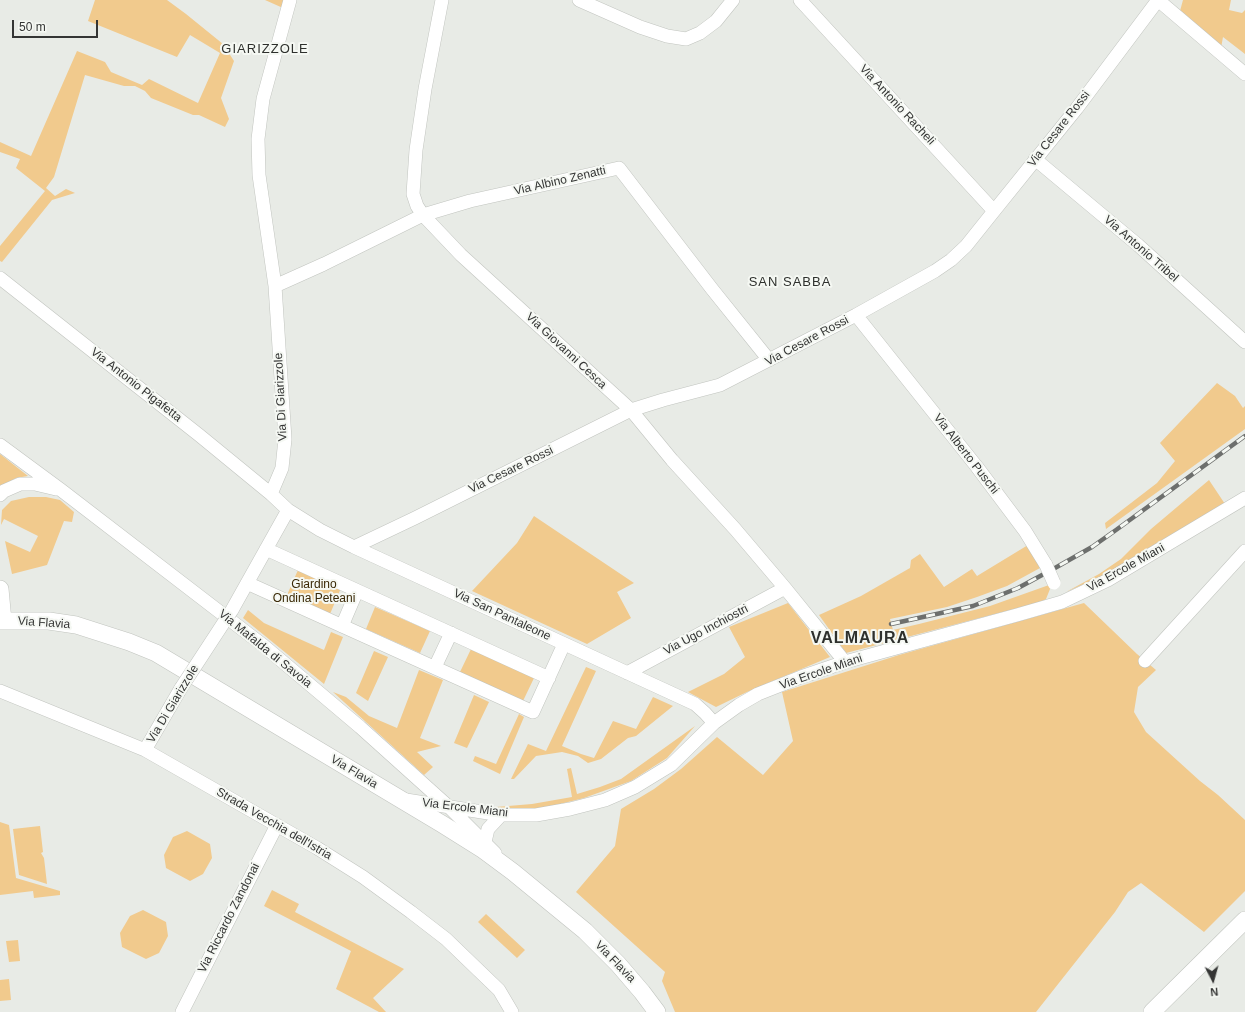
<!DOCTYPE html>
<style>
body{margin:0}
#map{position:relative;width:1245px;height:1012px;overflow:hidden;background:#e8ebe6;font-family:Helvetica,sans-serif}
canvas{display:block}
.north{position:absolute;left:1193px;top:960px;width:40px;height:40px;-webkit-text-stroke:3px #f5f8f3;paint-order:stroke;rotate:174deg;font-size:11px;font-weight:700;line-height:16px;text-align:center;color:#343534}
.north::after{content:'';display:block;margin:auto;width:14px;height:18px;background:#343534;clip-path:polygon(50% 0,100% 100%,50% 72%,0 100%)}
.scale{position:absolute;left:12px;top:20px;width:86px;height:18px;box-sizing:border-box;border:2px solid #343534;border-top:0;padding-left:5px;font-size:12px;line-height:14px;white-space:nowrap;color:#343534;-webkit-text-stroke:3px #f5f8f3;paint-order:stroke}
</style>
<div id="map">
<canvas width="1245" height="1012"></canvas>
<div class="north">N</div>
<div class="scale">50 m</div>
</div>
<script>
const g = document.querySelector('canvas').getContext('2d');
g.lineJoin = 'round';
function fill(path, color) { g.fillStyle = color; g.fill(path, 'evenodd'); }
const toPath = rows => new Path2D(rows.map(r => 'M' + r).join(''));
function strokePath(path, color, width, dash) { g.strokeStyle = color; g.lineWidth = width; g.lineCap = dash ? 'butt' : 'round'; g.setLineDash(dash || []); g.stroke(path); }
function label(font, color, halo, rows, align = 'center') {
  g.font = font + ' Helvetica,sans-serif'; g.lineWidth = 4; g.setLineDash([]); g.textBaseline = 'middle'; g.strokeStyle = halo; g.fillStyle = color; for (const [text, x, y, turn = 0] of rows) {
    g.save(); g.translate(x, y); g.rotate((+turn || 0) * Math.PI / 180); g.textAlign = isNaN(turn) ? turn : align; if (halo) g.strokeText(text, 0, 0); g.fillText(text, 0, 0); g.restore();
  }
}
fill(toPath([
 [95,0,167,0,186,14,223,44,234,61,221,98,229,119,225,127,199,115,193,115,151,98,145,91,135,86,124,86,85,75,54,177,46,188,55,196,66,189,75,193,52,200,2,262,0,261,0,246,45,191,16,168,20,159,0,152,0,142,31,156,77,51,105,62,111,72,142,85,149,79,198,103,220,53,190,35,177,57,88,21],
 [265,0,285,0,283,8],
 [1183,0,1231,0,1229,10,1242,13,1245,10,1245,54,1223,37,1221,48,1180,11],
 [1217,383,1235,396,1243,408,1245,406,1245,429,1106,529,1105,523,1157,483,1175,461,1160,443],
 [0,454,28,476,16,478,0,487],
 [1209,480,1225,504,1122,565,1098,578,1066,592,1099,574,1121,559,1151,529],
 [29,497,46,497,60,500,74,512,72,522,64,521,47,565,12,574,5,541,30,552,38,536,4,519,1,525,2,510,11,501],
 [534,516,634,583,617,592,631,618,587,644,472,591,517,543],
 [1028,545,1040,568,1007,586,977,597,947,607,890,619,893,630,919,624,990,606,1049,585,1050,589,1046,599,1041,602,846,653,819,615,861,596,910,568,911,560,920,554,944,587,972,569,977,576],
 [298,570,341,588,330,614,287,595],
 [788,603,830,657,747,692,716,707,688,692,724,674,745,657,729,627],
 [1084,603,1137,654,1156,670,1138,687,1134,712,1146,732,1200,781,1218,795,1245,820,1245,891,1204,932,1141,883,1128,892,1115,912,1036,1012,675,1012,662,981,665,972,576,892,615,846,621,809,654,789,681,769,717,737,763,775,793,741,782,692,899,655],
 [375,607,430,631,420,653,366,629],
 [248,610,264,623,324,650,331,632,343,637,324,684,243,618],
 [471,649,534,678,523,701,460,672],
 [374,651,388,657,368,701,356,693],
 [586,667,596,671,562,746,581,754,594,758,613,721,636,729,653,697,673,706,636,736,628,738,601,759,588,763,578,756,562,752,536,756,514,779,511,779,528,744,546,751],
 [419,670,443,680,420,738,441,746,417,752,433,767,424,775,333,692,346,697,369,716,397,728],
 [474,695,489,702,467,748,454,743],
 [519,714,524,717,500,774,473,761,475,756,496,764],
 [695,726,667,758,631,781,584,798,536,810,484,808,532,804,572,797,567,769,571,768,577,794,600,787,621,779],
 [0,822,9,825,16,878,60,891,60,895,34,898,33,891,0,895],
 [40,826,43,852,41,853,44,858,47,884,19,875,13,829],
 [187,831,210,844,212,858,203,874,190,881,166,868,164,855,173,837],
 [272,890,299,904,295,912,404,969,373,998,386,1012,379,1012,336,989,351,951,264,906],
 [143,910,166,922,168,936,159,953,146,959,122,947,120,933,130,916],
 [486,914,525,950,517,958,478,922],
 [18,940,20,961,9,962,6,941],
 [9,979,11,1000,0,1001,0,980]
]), '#f1ca8d');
const minor = toPath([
 [442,0,425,89,416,150,413,194,417,206,423,215,461,255,631,410,672,460,735,529,785,588,845,662],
 [579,0,640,27,667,36,686,39,700,33,716,21,733,0],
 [800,0,994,211],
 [1158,0,1245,74],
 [1035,159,1138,245,1245,342],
 [0,278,199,435,271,494],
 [275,286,324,264,423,215,470,201,619,168,712,289,769,360],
 [856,315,977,467,1025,531,1046,565],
 [0,445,61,490,264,646,360,727,449,807,495,853],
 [0,495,4,491,20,484,35,484,56,489],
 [288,510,320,530,354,547,695,704,705,713,714,723],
 [354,547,415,518,631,410,663,400,720,385,856,315,935,271,951,260,966,246,994,211,1077,108,1158,0],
 [266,549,549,678],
 [247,583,533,712,564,644],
 [232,610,288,510,271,494,282,468,285,439,275,286,259,175,258,139,263,99,290,0],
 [342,626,357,591],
 [1145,661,1245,551],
 [435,667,451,633],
 [627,673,785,588],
 [0,691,145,750,317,848,363,877,411,912,446,939,499,990,512,1012],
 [145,750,181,688],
 [406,800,501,815,536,815,570,809,605,800,635,787,671,765,714,723,739,705,758,694,801,677,845,662,1017,615,1062,602,1108,580,1245,498],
 [485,842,488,829,501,815],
 [182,1012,277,825]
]);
const major = toPath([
 [0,589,3,621],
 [0,621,49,621,76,625,129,642,156,653,442,824,482,849,513,872,585,931,618,964,642,992,657,1012],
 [1152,1012,1245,920]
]);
strokePath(minor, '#c1c4bf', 14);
strokePath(major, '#c1c4bf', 18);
strokePath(minor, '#fff', 13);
strokePath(major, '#fff', 17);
const rail = toPath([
 [891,624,973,606,1018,588,1055,568,1092,547,1116,530,1245,436]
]);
strokePath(rail, '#6d6f6d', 4.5);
strokePath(rail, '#f5f8f3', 3, [9]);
const minorBridge = toPath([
 [1046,565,1054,583],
 [181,688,232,610]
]);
strokePath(minorBridge, '#c1c4bf', 14, []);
strokePath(minorBridge, '#fff', 13);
label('12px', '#343534', '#f5f8f3', [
 ["Via Antonio Racheli",897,105,47],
 ["Via Cesare Rossi",1059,129,-52],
 ["Via Albino Zenatti",560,181,-13],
 ["Via Antonio Tribel",1141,249,41],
 ["Via Cesare Rossi",807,341,-28],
 ["Via Giovanni Cesca",566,351,43],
 ["Via Antonio Pigafetta",136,385,38],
 ["Via Di Giarizzole",281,397,-93],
 ["Via Alberto Puschi",966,454,52],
 ["Via Cesare Rossi",511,470,-26],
 ["Via Ercole Miani",1126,568,-29],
 ["Via San Pantaleone",502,615,25],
 ["Via Flavia",44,623,4],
 ["Via Ugo Inchiostri",706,630,-28],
 ["Via Mafalda di Savoia",265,649,39],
 ["Via Ercole Miani",821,672,-19],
 ["Via Di Giarizzole",173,704,-59],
 ["Via Flavia",354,772,31],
 ["Via Ercole Miani",465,808,7],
 ["Strada Vecchia dell'Istria",274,824,30],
 ["Via Riccardo Zandonai",229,918,-63],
 ["Via Flavia",615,962,46]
]);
label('12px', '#3b2907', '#f5f8f3', [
 ["Giardino",314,585],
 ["Ondina Peteani",314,599]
]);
g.letterSpacing = '1px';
label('13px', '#2e302d', '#f5f8f3', [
 ["GIARIZZOLE",265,49],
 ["SAN SABBA",790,282]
]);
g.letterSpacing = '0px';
g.letterSpacing = '1px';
label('bold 16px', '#2e302d', '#f5f8f3', [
 ["VALMAURA",860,639]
]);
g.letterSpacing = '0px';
</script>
